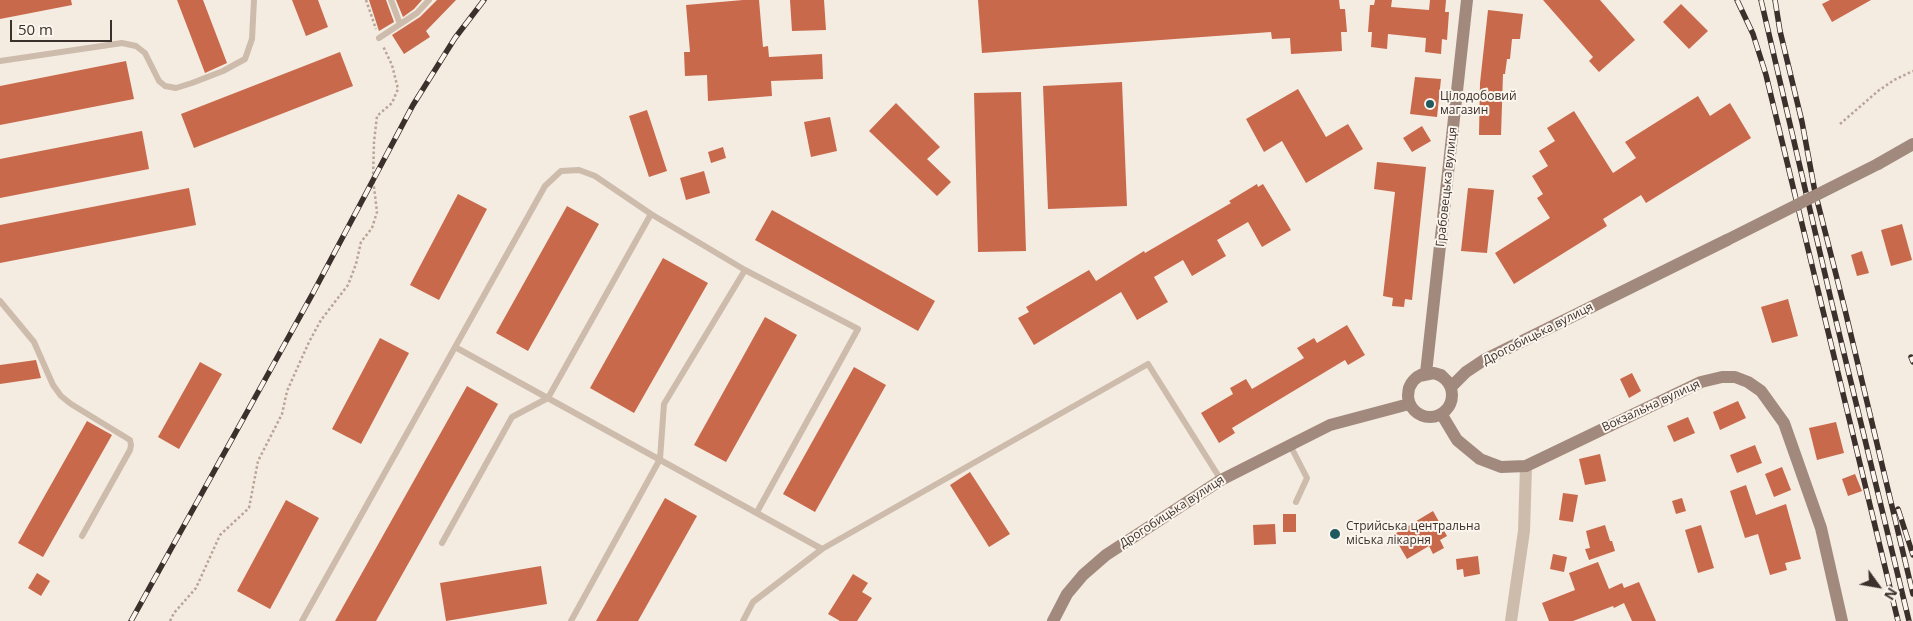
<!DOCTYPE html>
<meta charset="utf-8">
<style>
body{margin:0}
#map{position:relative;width:1913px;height:621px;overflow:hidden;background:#f4ebe1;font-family:"Open Sans",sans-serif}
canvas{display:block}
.north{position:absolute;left:1853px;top:561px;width:50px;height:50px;-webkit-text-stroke:4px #fbf5ee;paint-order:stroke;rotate:122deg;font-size:14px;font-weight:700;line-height:20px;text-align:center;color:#3b302b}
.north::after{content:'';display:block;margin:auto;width:18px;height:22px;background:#3b302b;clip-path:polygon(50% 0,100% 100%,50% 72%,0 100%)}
.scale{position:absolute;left:10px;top:20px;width:102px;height:22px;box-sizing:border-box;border:2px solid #3b302b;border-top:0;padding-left:6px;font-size:15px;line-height:18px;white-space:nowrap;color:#3b302b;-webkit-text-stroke:4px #fbf5ee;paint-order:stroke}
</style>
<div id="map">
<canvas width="1913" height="621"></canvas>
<div class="north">N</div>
<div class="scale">50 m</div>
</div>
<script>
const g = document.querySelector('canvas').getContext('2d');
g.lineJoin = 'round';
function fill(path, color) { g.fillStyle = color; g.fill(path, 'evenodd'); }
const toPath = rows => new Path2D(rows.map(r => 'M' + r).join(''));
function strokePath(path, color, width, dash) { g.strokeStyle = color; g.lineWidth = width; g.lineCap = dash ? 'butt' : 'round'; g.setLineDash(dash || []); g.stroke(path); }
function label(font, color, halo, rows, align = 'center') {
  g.font = font + ' "Open Sans",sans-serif'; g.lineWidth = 4; g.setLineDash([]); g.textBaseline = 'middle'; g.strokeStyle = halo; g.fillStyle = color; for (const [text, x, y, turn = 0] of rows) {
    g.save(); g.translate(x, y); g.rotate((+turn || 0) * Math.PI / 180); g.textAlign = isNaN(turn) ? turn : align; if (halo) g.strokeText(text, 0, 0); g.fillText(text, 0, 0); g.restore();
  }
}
fill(toPath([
 [0,0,71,0,72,5,0,19],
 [177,0,203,0,227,63,205,73],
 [292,0,318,0,328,27,306,36],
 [369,0,386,0,394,22,379,31],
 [396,0,422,0,414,9,403,17],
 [437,0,456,0,426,31,430,37,404,54,392,35,420,17],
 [743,0,759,0,763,47,768,46,769,57,822,54,823,79,771,81,772,96,708,101,707,75,685,76,684,52,690,52,686,5],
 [790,0,824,0,826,30,792,31],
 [978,0,1339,0,1340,9,1345,9,1347,32,1341,32,1342,51,1291,54,1290,38,1272,39,1271,32,982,53],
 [1375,0,1392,0,1391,7,1429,10,1430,0,1446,0,1445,12,1449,12,1447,40,1442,39,1441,54,1425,52,1426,38,1388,34,1387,49,1371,47,1372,32,1368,32,1370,5,1374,5],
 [1543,0,1600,0,1635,40,1599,72,1589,61,1593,57],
 [1830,0,1871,0,1832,22,1822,4],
 [1681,4,1708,31,1689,49,1663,22],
 [1488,10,1523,14,1520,39,1512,39,1510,59,1507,59,1505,74,1503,74,1501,135,1479,135,1480,83],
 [340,52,353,86,194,148,181,114],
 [126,61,134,99,0,125,0,86],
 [1415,77,1441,79,1437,117,1410,114],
 [1122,82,1127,206,1048,209,1043,86],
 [1298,89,1326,137,1348,124,1363,149,1306,183,1282,141,1264,152,1246,119],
 [1021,92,1026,251,978,252,974,93],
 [1698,96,1710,116,1730,103,1751,138,1646,203,1641,195,1603,219,1607,226,1514,284,1495,253,1550,218,1537,198,1543,194,1532,176,1548,166,1539,151,1555,141,1547,128,1574,111,1613,173,1636,158,1625,142],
 [896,103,940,147,927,159,951,182,937,196,869,131],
 [647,110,667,171,649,177,629,116],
 [830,117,837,151,811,157,804,122],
 [1422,126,1431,141,1412,152,1403,138],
 [142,131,149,169,0,198,0,159],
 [723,147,726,158,711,163,708,152],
 [1377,162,1426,167,1412,300,1405,299,1404,307,1392,306,1393,298,1383,296,1395,192,1374,189],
 [704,171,710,193,686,200,680,178],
 [1257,184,1258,187,1263,184,1291,230,1262,247,1248,222,1217,240,1226,256,1192,276,1183,260,1154,277,1168,302,1137,320,1121,292,1034,345,1018,318,1029,312,1026,307,1089,270,1096,281,1144,251,1145,253,1231,203,1229,201],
 [189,188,196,225,0,263,0,225],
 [1468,188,1494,190,1487,253,1461,251],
 [458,194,487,209,439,300,410,285],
 [567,206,599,224,528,351,496,333],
 [772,210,935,301,918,331,755,240],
 [1902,224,1912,260,1891,266,1881,230],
 [1862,251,1869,273,1857,276,1851,255],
 [663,258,708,283,634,413,590,388],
 [1788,299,1798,336,1772,343,1761,307],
 [765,317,797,335,726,462,694,445],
 [1347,325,1365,355,1348,365,1345,360,1232,428,1235,433,1219,443,1201,413,1233,394,1230,388,1246,379,1252,389,1304,358,1297,348,1314,338,1317,343],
 [380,338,409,353,361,444,332,429],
 [36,360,41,378,0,384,0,365],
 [200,362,222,374,179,449,158,437],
 [854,367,886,385,815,512,783,494],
 [1632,373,1641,391,1629,398,1620,379],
 [467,386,498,404,376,621,335,621],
 [1738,401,1746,418,1720,430,1713,412],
 [1688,417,1695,433,1674,442,1667,426],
 [87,421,112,435,43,557,18,543],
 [1836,422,1844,453,1817,460,1809,428],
 [1755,445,1762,463,1737,473,1730,455],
 [1600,454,1606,481,1585,485,1579,459],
 [1782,467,1791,490,1774,497,1765,474],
 [970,472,1010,534,989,547,950,485],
 [1855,474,1862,491,1848,496,1842,479],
 [1746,485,1756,515,1786,504,1801,559,1785,563,1787,570,1770,575,1758,534,1745,538,1730,491],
 [1563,493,1578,495,1573,522,1559,520],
 [665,498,697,516,638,621,596,621],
 [1682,498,1686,511,1676,514,1672,501],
 [286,500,319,518,270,609,237,591],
 [1433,511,1447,536,1440,540,1444,548,1433,554,1429,546,1407,559,1393,535],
 [1283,514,1296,514,1296,532,1283,532],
 [1275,524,1276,544,1254,545,1253,525],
 [1605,525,1610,541,1612,541,1615,551,1589,560,1585,549,1590,548,1586,531],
 [1701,525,1714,568,1698,573,1685,530],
 [1553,554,1567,557,1564,572,1550,569],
 [1478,556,1480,574,1464,577,1463,569,1457,570,1456,559],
 [1598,562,1609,589,1622,583,1624,588,1639,582,1656,621,1632,621,1624,603,1614,608,1613,606,1573,621,1549,621,1542,603,1575,590,1569,573],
 [541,566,547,604,446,621,440,583],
 [37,573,50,581,41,596,28,588],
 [853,574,868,583,862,592,872,598,857,621,840,621,828,614]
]), '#c8694b');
strokePath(toPath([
 [366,0,376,29],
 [1840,124,1878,91,1894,80,1913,71],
 [170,621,174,613,196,588,220,535,249,508,258,461,282,414,287,391,309,342,321,320,348,285,356,264,361,242,372,228,377,212,373,179,374,142,377,116,392,103,398,89,392,65,383,46]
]), '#b9a596', 2.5, [2.5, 2.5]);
strokePath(toPath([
 [391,0,400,24],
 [379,38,417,13,429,0],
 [0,61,122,43,136,46,145,53,159,81,165,86,176,88,192,83,223,71,245,59,252,39,254,0],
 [0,301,34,342,53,385,61,396,71,404,130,440,131,445,130,450,82,536],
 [455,347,822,549],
 [1290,445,1307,478,1296,502],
 [442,543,512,417,548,398,651,214],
 [302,621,545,186,561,171,579,170,595,176,651,214,745,270,858,329,757,512],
 [571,621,660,459,664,404,745,270],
 [743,621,753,602,822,549,1148,364,1221,480]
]), '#cdbbac', 6);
strokePath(toPath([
 [1511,621,1524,531,1526,466]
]), '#cdbbac', 12);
strokePath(toPath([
 [1878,164,1913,144],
 '1408 395a22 22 0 1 1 44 0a22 22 0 1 1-44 0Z',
 [1426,373,1467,0],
 [1442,415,1457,440,1480,459,1501,467,1526,466,1701,382,1722,377,1735,377,1748,382,1761,391,1784,423,1821,528,1842,621],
 [1053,621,1067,594,1083,575,1106,555,1221,480,1330,425,1409,404,1408,396,1409,388,1413,381,1419,376,1434,373,1441,375,1452,386,1466,372,1484,360,1727,240]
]), '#a18a7d', 12);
const rail = toPath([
 [1737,0,1753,34,1766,75,1898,621],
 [1761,0,1832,304,1909,621],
 [1775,0,1780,31,1802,122,1815,192,1845,310,1913,594],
 [1911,357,1913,362],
 [1898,509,1913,555],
 [131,621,313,293,413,105,455,38,484,0]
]);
strokePath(rail, '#3b302b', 5.5);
strokePath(rail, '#fbf5ee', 4, [11]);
strokePath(toPath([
 [1727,240,1878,164]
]), '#a18a7d', 12);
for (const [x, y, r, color] of [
 [1430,104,5,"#1f5a5e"],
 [1335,534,6,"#1f5a5e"]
]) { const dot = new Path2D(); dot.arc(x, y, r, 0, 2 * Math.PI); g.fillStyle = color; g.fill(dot); strokePath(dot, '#fbf5ee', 2); }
label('12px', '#3b302b', '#fbf5ee', [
 ["Цілодобовий",1440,97],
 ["магазин",1440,111],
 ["Стрийська центральна",1346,527],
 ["міська лікарня",1346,541]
], 'left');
label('12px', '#3b302b', '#fbf5ee', [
 ["Грабовецька вулиця",1447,187,-84],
 ["Дрогобицька вулиця",1538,334,-27],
 ["Вокзальна вулиця",1651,406,-25],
 ["Дрогобицька вулиця",1172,512,-33]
]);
</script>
